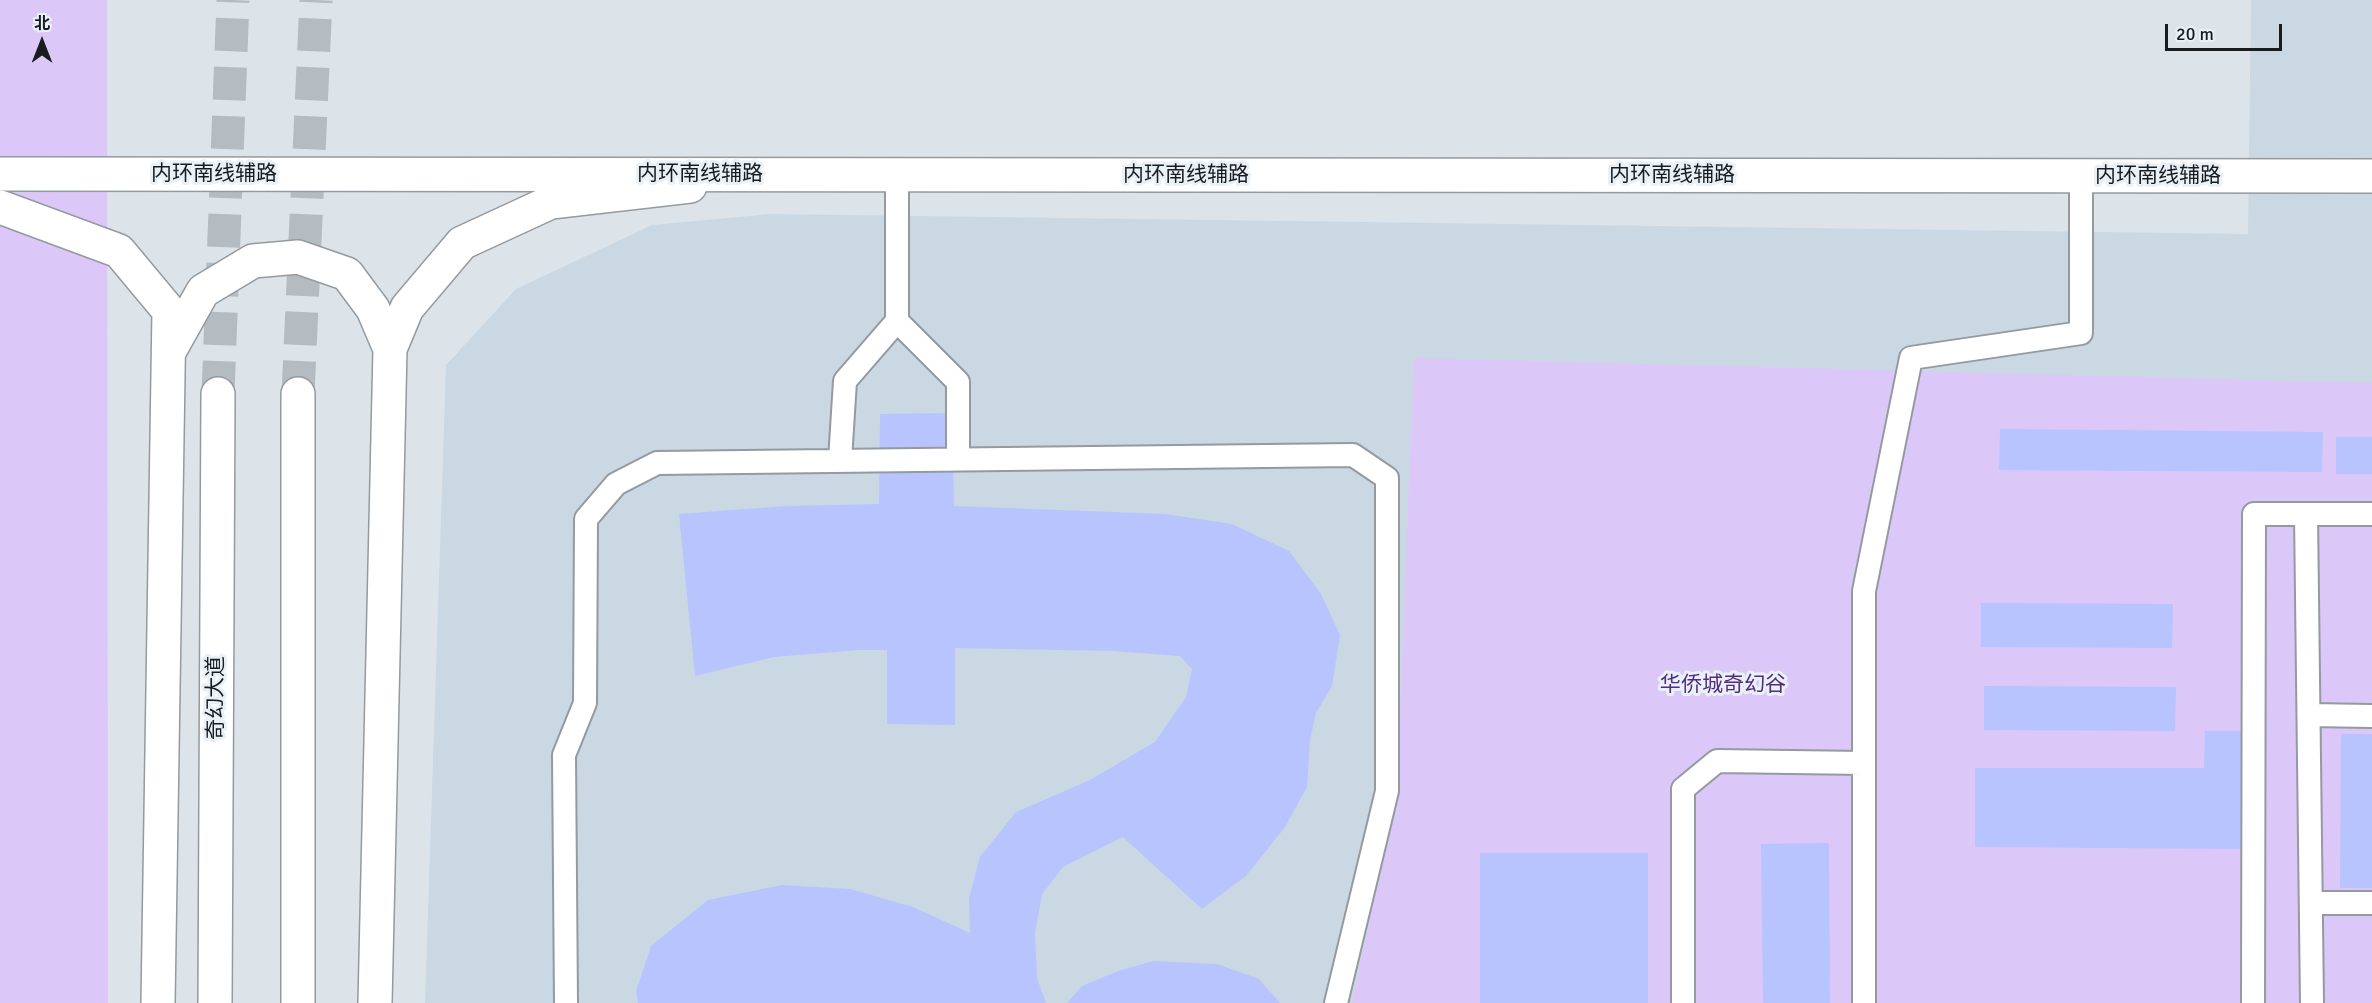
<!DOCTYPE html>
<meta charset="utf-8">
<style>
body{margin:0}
#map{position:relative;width:2372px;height:1003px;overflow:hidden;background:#dce4ea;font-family:Signika,"Noto Sans SC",sans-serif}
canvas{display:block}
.north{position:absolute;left:12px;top:12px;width:60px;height:60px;-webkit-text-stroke:4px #e9f1f8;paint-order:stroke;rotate:0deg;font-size:16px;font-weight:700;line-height:24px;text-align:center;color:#191c1e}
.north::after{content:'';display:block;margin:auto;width:21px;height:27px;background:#191c1e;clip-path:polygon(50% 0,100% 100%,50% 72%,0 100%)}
.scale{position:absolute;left:2165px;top:24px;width:117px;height:27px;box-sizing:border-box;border:3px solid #191c1e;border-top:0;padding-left:8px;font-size:18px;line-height:21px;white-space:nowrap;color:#191c1e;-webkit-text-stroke:4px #e9f1f8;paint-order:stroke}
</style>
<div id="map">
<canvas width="2372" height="1003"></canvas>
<div class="north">北</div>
<div class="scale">20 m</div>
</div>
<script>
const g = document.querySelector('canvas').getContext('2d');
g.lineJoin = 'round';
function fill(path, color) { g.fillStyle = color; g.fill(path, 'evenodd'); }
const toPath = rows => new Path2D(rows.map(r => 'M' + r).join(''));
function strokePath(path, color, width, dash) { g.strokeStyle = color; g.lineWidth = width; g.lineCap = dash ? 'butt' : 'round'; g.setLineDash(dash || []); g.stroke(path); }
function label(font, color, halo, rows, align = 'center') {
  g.font = font + ' Signika,"Noto Sans SC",sans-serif'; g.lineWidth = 6; g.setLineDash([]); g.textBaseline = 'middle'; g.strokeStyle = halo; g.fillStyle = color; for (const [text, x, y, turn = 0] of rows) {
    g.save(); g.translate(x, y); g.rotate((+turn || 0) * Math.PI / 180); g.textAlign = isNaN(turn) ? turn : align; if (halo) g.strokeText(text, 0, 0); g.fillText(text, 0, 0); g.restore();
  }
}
fill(toPath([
 [2251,0,2372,0,2372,1003,425,1003,446,365,516,289,652,225,771,214,2248,234]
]), '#cad8e4');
fill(toPath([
 [0,0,107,0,108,1003,0,1003],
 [1414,358,2372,383,2372,1003,1352,1003,1397,794]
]), '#dcc7f9');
fill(toPath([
 [952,413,954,506,1165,514,1232,524,1289,551,1321,594,1340,635,1332,686,1316,713,1310,740,1307,787,1285,827,1246,876,1202,909,1123,837,1063,867,1042,894,1035,933,1037,978,1046,1003,638,1003,636,991,651,946,708,900,782,885,850,889,913,907,970,933,969,898,980,857,1016,812,1088,781,1155,742,1186,697,1192,669,1180,656,1112,651,955,648,955,725,887,724,887,650,859,650,774,657,695,676,679,514,787,506,879,504,880,414],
 [2000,429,2323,432,2322,472,1999,470],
 [2336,437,2372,437,2372,474,2336,474],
 [1981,603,2173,604,2172,648,1981,647],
 [1984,686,2176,687,2175,731,1984,730],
 [2205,731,2242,731,2241,849,1975,847,1975,768,2204,768],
 [2341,734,2372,734,2372,888,2340,888],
 [1829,843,1830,1003,1763,1003,1761,844],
 [1480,853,1648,853,1648,1003,1480,1003],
 [1153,961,1217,964,1259,979,1280,1003,1067,1003,1082,986,1118,971]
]), '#b7c4fe');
strokePath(toPath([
 [218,394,233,0],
 [298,394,316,0]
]), '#b5bcc1', 33, [33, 16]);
const lane = toPath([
 [897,321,897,174],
 [840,460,845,381,897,321,958,382,958,459],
 [2306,514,2312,1003],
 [2309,715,2372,716],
 [2311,903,2372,903],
 [566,1003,564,755,585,703,586,519,616,484,657,463,1353,455,1387,478,1387,791,1336,1003],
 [1683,1003,1683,789,1717,761,1864,763],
 [1864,1003,1864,591,1911,358,2081,333,2081,176],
 [2253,1003,2254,514,2372,514]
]);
const secondary = toPath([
 [0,207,119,251,169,311,158,1003],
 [170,350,203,291,253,261,298,257,347,274,373,309,390,349],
 [298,394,298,1003],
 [215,1003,218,394],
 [375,1003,390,349,407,308,462,243,551,202,690,186]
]);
const primary = toPath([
 [0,174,2372,176]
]);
strokePath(lane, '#939aa0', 26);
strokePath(secondary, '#939aa0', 36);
strokePath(primary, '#939aa0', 36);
strokePath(lane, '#fff', 22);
strokePath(secondary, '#fff', 33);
strokePath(primary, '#fff', 33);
label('21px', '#191c1e', '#e9f1f8', [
 ["内环南线辅路",214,174],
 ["内环南线辅路",700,174],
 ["内环南线辅路",1186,175],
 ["内环南线辅路",1672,175],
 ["内环南线辅路",2158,176],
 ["奇幻大道",216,698,-90]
]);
label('21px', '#542b7d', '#e9f1f8', [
 ["华侨城奇幻谷",1723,685]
]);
</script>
